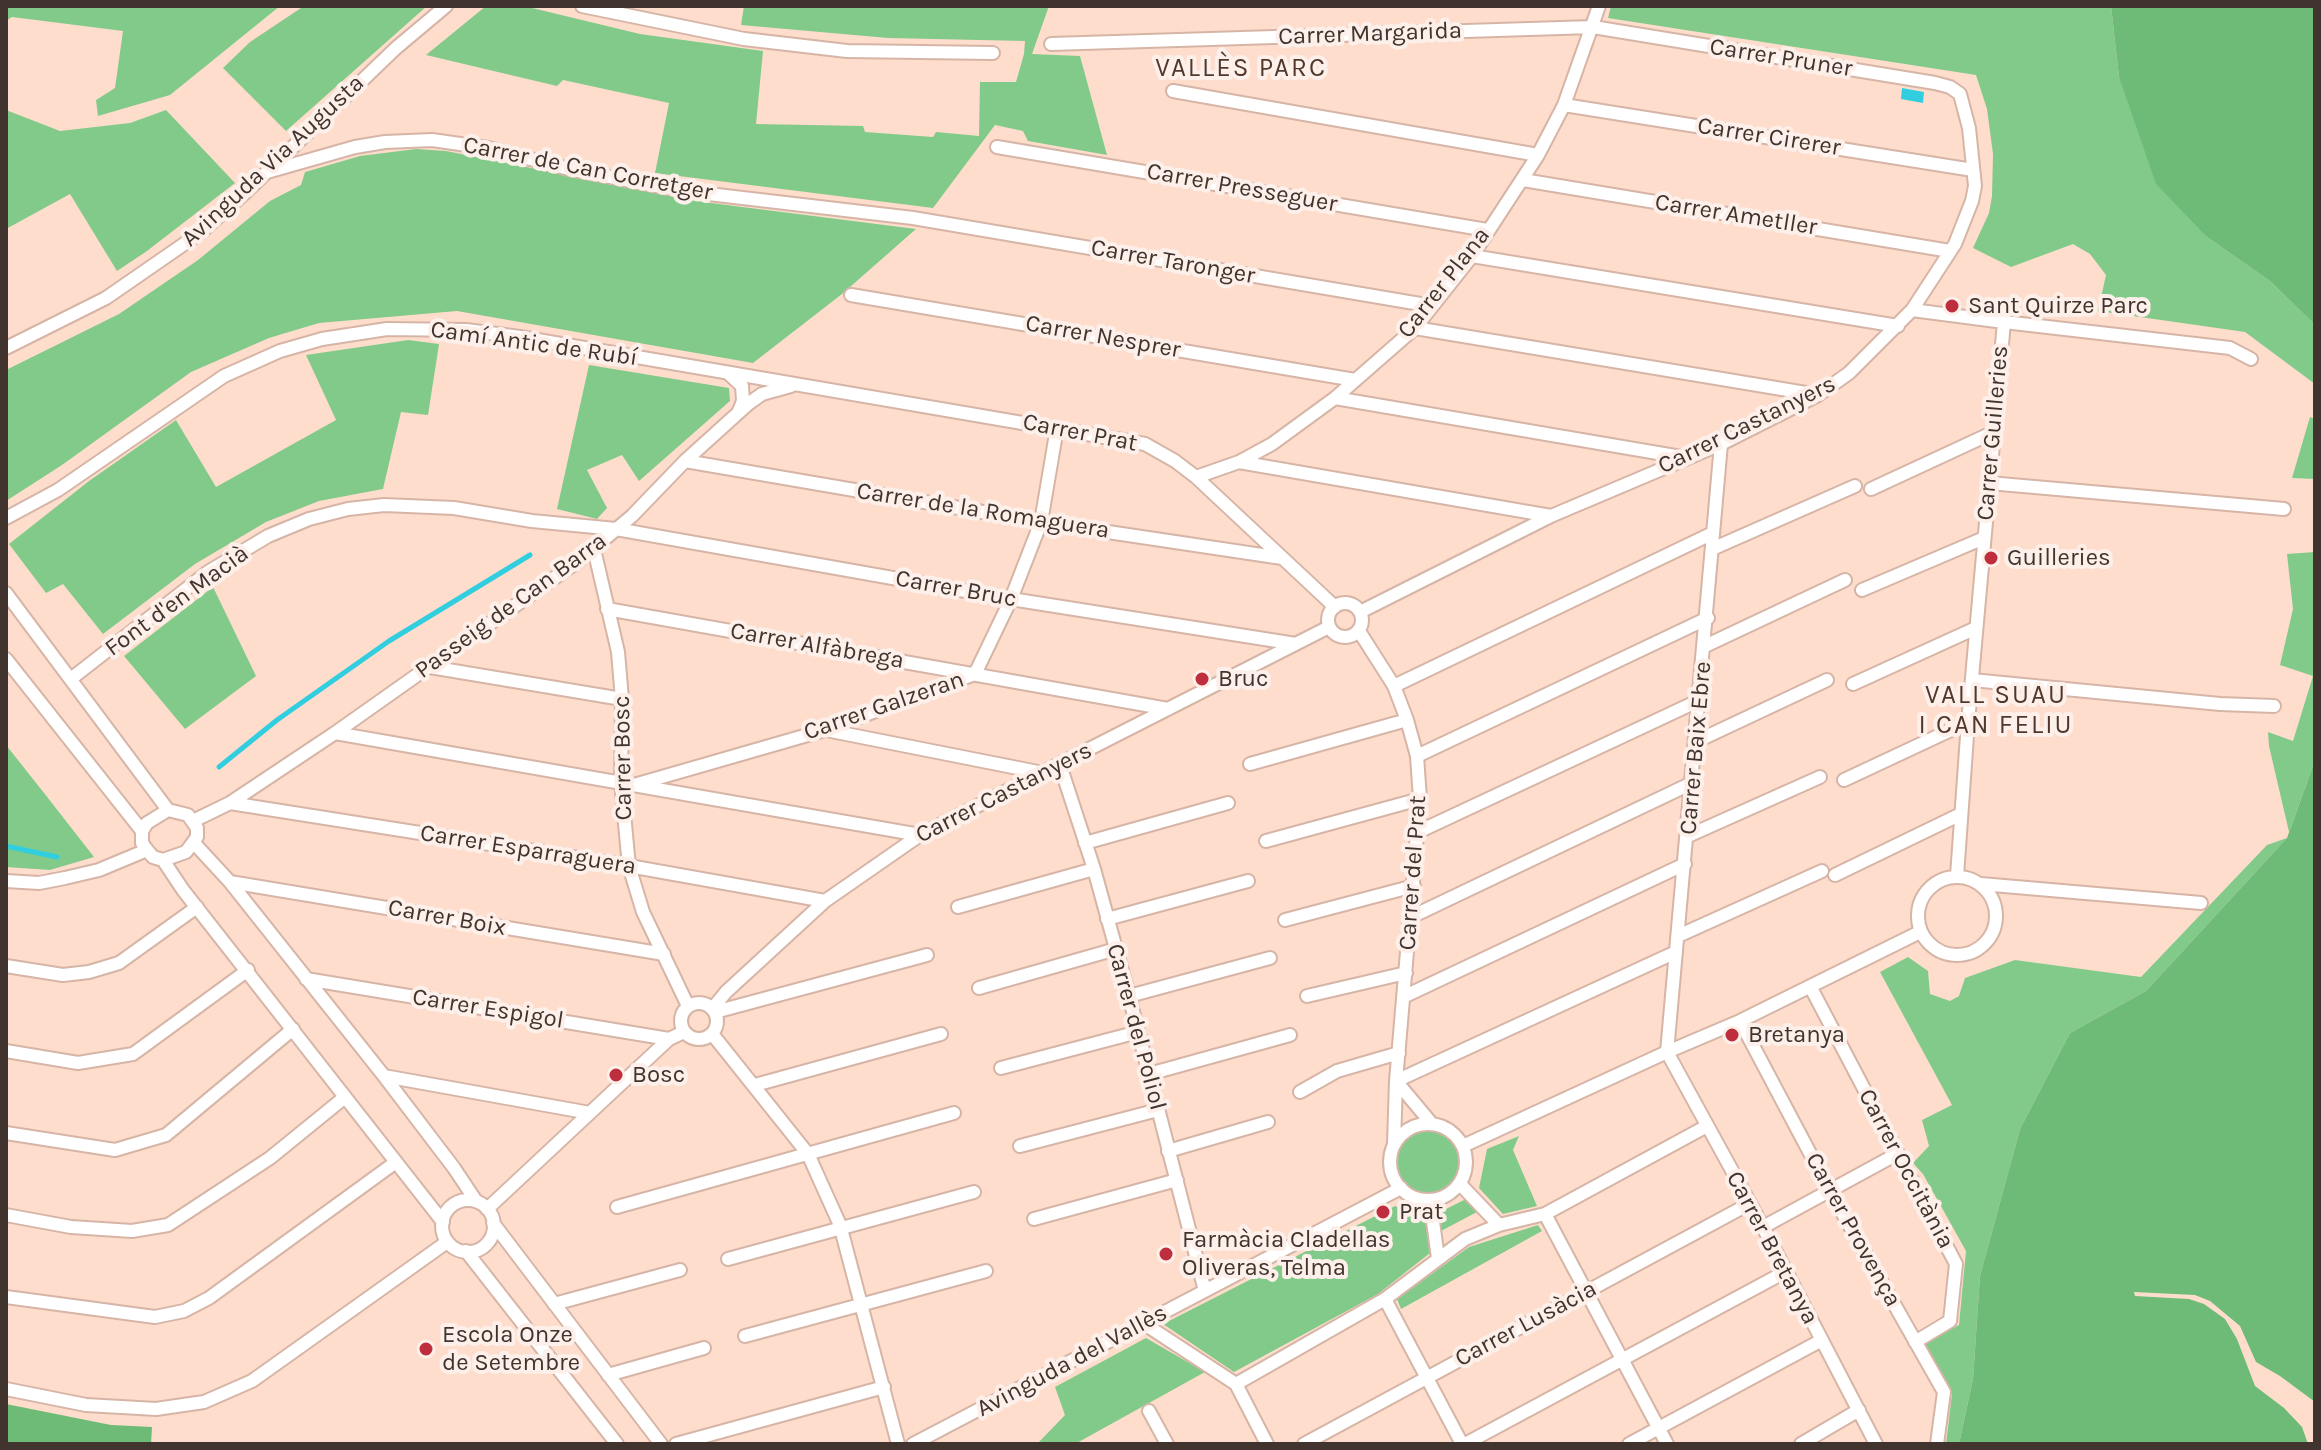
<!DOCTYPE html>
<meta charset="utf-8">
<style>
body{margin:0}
#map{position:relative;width:2321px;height:1450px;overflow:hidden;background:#feddcd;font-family:Karla,sans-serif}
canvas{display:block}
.frame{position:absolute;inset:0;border:8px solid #41342e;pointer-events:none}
</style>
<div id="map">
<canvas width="2321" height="1450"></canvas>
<div class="frame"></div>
</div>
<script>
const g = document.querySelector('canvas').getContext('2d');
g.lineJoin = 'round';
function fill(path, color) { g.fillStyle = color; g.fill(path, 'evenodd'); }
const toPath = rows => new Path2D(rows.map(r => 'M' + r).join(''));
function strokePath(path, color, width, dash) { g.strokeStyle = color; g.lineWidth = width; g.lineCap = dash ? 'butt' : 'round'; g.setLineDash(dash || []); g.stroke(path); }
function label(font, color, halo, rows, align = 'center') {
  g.font = font + ' Karla,sans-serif'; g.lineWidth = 8; g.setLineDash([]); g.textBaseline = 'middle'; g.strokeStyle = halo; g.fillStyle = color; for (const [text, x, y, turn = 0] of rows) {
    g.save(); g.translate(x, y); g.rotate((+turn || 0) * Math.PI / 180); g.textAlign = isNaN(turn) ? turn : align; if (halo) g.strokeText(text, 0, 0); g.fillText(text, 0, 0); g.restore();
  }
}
fill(toPath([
 [6,6,280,6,170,95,98,116,96,100,115,88,123,31,12,17,6,21],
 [304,6,427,6,286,131,223,68,250,42],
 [486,6,524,6,640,34,763,51,756,124,863,126,865,132,933,137,936,132,979,136,980,82,1016,82,1024,54,1025,41,888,38,741,25,744,6,1049,6,1032,54,1080,56,1107,155,1028,141,1023,131,995,125,933,208,655,173,669,103,563,80,557,86,426,55],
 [1611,6,2111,6,2119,77,2207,237,2270,281,2315,325,2315,384,2245,332,2098,311,2106,275,2090,254,2073,244,2011,267,1973,248,1989,213,1992,196,1993,154,1987,109,1976,75,1608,18],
 [6,110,60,131,130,123,166,110,235,183,147,251,117,271,70,194,6,229],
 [416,149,446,151,703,202,916,229,842,294,753,363,457,311,319,323,269,338,191,372,62,465,6,501,6,370,119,314,198,260,270,201,301,185,305,172,360,156],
 [408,340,439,344,428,415,401,412,383,489,319,501,266,522,195,564,103,634,63,584,46,593,9,544,89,481,176,420,216,487,336,420,306,355],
 [589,365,729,388,730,401,639,481,622,455,587,470,607,508,597,519,557,509],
 [2310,417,2315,419,2315,479,2292,478],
 [2315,552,2315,760,2289,832,2269,746,2268,732,2293,741,2313,676,2280,665,2293,609,2287,554],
 [213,587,256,676,185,729,124,656],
 [6,745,48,798,94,857,50,870,6,867],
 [2287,838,2146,991,2070,1033,2020,1129,1980,1276,1973,1379,1959,1444,1946,1444,1952,1394,1924,1342,1959,1325,1966,1251,1923,1174,1913,1163,1929,1146,1922,1120,1952,1105,1880,972,1908,957,1928,971,1930,994,1950,1001,1959,996,1965,978,2015,960,2141,977,2267,845],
 '1395 1162a32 32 0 1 1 64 0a32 32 0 1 1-64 0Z',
 [1519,1136,1513,1150,1537,1206,1503,1214,1479,1188,1487,1149],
 [1466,1199,1477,1212,1441,1231,1438,1213],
 [1395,1206,1425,1220,1430,1253,1378,1294,1234,1372,1163,1324],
 [1538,1225,1542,1231,1401,1309,1397,1299,1469,1247],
 [1146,1338,1205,1372,1075,1444,1037,1444,1065,1415,1055,1387]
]), '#82ca8a');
fill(toPath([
 [2111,6,2315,6,2315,325,2270,281,2207,237,2156,184,2119,77],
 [2315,760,2315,1402,2280,1376,2256,1362,2240,1326,2210,1301,2195,1295,2134,1292,2135,1296,2189,1299,2204,1304,2225,1319,2237,1339,2255,1386,2284,1408,2302,1427,2308,1444,1959,1444,1973,1379,1980,1276,2020,1129,2070,1033,2146,991,2287,838],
 [6,1404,111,1425,152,1427,151,1444,6,1444]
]), '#6dbb77');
fill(toPath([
 [1902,88,1924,92,1923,103,1901,99]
]), '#31cedf');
strokePath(toPath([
 [219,767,277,720,389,641,530,555],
 [6,846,57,857]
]), '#31cedf', 5);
const street = toPath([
 [582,6,744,39,847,51,993,53],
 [1051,44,1593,27,1935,83,1950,87,1960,94,1969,128,1975,186,1972,201,1955,244,1912,310,1849,373,1818,395,1721,444,1551,516,1360,612],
 [1173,91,1538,155],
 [1564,105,1973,170],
 [997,147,1487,230],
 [267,172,355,147,385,142,432,140,488,148,569,169,683,191,913,218,1432,306],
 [1523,180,1950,251],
 [1472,256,1898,326],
 [851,295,1355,380],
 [1912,310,2004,322,1968,722,1957,876],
 [2004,322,2230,348,2251,359],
 [1415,328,1818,395],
 [6,348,106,298,200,233,247,191,396,48,446,6],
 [728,373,742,386,743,401,739,411],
 [1335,398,1687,458],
 [1721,444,1667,1052,1763,1227,1876,1444],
 [685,461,1041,522,1282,558],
 [1239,462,1551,516],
 [1196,477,1239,462,1272,444,1335,398,1415,328,1472,256,1538,155,1564,105,1599,6],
 [1989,483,2284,509],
 [1871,489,1994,432],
 [6,518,58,490,224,376,280,351,322,339,387,329,466,330,520,337,1145,444,1175,461,1196,477,1335,607],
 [594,549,618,652,622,699,621,782,629,866,643,912,688,1006],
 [1712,549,1855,486],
 [1862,590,1984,538],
 [6,593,168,810],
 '1328 620a17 17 0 1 1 34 0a17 17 0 1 1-34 0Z',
 [607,609,1168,709],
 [1359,631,1394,686,1407,720,1417,756,1420,799,1396,1081,1394,1144],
 [1705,646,1845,580],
 [6,659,142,831],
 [430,667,622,699],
 [72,678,208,572,268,536,309,519,348,509,384,505,454,508,532,521,616,529,1011,599,1296,644],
 [1972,680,2220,704,2274,706],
 [1853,684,1976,628],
 [1394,686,1713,533],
 [826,730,1043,773],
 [335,733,920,835],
 [1695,742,1827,680],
 [1417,756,1708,618],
 [1250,764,1407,720],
 [1060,765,1094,869,1129,996,1205,1291],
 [1844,780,1968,722],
 [634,785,825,730,975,674,1011,599,1041,522,1057,428],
 [230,803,629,866,825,901],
 [168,810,188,815,197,828,197,837,186,852,163,860,153,857,147,850,142,843,142,831,147,823,168,810],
 [193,821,230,803,335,733,577,562,632,516,685,461,748,404,762,394,791,386],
 [1420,831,1700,700],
 [1688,836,1820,777],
 [1266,841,1420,799],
 [194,843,230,882,384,1076,454,1168,476,1201],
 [1085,843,1228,803],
 [163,860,183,890,443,1222],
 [1835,875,1961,814],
 '1918 916a39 39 0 1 1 78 0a39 39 0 1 1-78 0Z',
 [6,881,39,883,65,878,99,870,147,850],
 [230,882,664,954],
 [1981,884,2201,903],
 [958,907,1094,869],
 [1411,917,1692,783],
 [1107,919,1248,881],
 [1285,920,1414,886],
 [1678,936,1822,871],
 [6,966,63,975,89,972,119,963,197,907],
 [306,979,669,1039],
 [1810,986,1956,1264,1950,1321,1915,1342],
 [979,988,1116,949],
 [1129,996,1270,958],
 [1307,996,1406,973],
 [1403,997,1685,864],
 '681 1021a18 18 0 1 1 36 0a18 18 0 1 1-36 0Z',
 [712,1009,726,992,825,901,920,835,1329,627],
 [715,1012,927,955],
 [1740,1021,1830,1191,1944,1392,1937,1444],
 [713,1035,808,1154,840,1225,898,1444],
 [6,1051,78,1063,133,1054,248,970],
 [1001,1068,1138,1032],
 [1149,1074,1290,1035],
 [384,1076,590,1113],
 [1396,1081,1676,952],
 [1396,1081,1432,1124],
 [755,1085,941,1034],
 [1300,1092,1337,1071,1399,1053],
 '1390 1162a38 38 0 1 1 76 0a38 38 0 1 1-76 0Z',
 [6,1133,115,1150,166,1135,293,1029],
 [1020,1146,1158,1110],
 [1463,1146,1667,1052,1740,1021,1920,932],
 [1168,1151,1268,1122],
 [1460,1184,1499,1225],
 [1430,1200,1438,1258],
 '442 1226a26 26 0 1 1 52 0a26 26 0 1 1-52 0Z',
 [617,1207,954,1113],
 [487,1209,669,1039,684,1032],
 [1545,1214,1667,1444],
 [6,1215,71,1227,132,1231,168,1225,270,1158,345,1097],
 [1034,1219,1177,1180],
 [493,1223,661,1444],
 [1763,1227,1897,1154],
 [466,1251,617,1444],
 [728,1259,974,1192],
 [6,1297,155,1317,184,1311,209,1298,396,1162],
 [1385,1299,1462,1444],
 [554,1304,680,1270],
 [1143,1323,1236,1384,1267,1444],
 [745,1336,986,1271],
 [608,1375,704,1348],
 [1236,1384,1385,1299,1465,1239,1499,1225,1545,1214,1707,1126],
 [6,1389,86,1405,156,1409,204,1402,252,1381,447,1242],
 [1149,1411,1167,1444],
 [676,1444,884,1387],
 [913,1444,1401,1188],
 [1304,1444,1749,1204],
 [1465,1444,1785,1272],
 [1629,1444,1822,1340],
 [1801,1444,1859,1410]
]);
strokePath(street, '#d6b5a7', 16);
strokePath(street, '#fff', 12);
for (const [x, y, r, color] of [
 [1952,306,8,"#bf2e3d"],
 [1991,558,8,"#bf2e3d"],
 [1202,679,8,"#bf2e3d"],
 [1732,1035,8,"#bf2e3d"],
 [616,1075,8,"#bf2e3d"],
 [1383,1212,8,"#bf2e3d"],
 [1166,1254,8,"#bf2e3d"],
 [426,1349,8,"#bf2e3d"]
]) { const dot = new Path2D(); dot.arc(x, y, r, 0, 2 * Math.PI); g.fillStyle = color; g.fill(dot); strokePath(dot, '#fdefe9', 3); }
label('24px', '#41342e', '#fdefe9', [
 ["Carrer Margarida",1370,34,-2],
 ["Carrer Pruner",1781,58,9],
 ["Carrer Cirerer",1769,137,9],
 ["Avinguda Via Augusta",273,161,-43],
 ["Carrer de Can Corretger",588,169,11],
 ["Carrer Presseguer",1242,188,10],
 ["Carrer Ametller",1736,215,9],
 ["Carrer Taronger",1173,262,10],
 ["Carrer Plana",1444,283,-52],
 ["Carrer Nesprer",1103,337,10],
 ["Camí Antic de Rubí",534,344,8],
 ["Carrer Castanyers",1747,425,-26],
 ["Carrer Prat",1080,433,11],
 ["Carrer Guilleries",1993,433,-85],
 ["Carrer de la Romaguera",983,511,9],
 ["Carrer Bruc",956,589,10],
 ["Font d'en Macià",177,601,-36],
 ["Passeig de Can Barra",511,606,-36],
 ["Carrer Alfàbrega",817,646,10],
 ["Carrer Galzeran",884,706,-19],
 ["Carrer Baix Ebre",1696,748,-85],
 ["Carrer Bosc",623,758,-91],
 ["Carrer Castanyers",1004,793,-27],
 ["Carrer Esparraguera",528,850,9],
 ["Carrer del Prat",1413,873,-86],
 ["Carrer Boix",447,918,10],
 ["Carrer Espigol",488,1009,9],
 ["Carrer del Poliol",1136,1027,75],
 ["Carrer Occitània",1906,1169,62],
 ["Carrer Provença",1853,1230,61],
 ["Carrer Bretanya",1772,1248,62],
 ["Carrer Lusàcia",1526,1324,-28],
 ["Avinguda del Vallès",1072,1361,-28]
]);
label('24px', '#41342e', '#fdefe9', [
 ["Sant Quirze Parc",1968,306],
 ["Guilleries",2007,558],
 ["Bruc",1218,679],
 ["Bretanya",1748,1035],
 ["Bosc",632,1075],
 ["Prat",1399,1212],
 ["Farmàcia Cladellas",1182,1240],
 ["Oliveras, Telma",1182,1268],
 ["Escola Onze",442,1335],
 ["de Setembre",442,1363]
], 'left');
g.letterSpacing = '2px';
label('26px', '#52382c', '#fdefe9', [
 ["VALLÈS PARC",1241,69],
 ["VALL SUAU",1996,696],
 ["I CAN FELIU",1996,726]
]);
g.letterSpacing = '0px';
</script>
